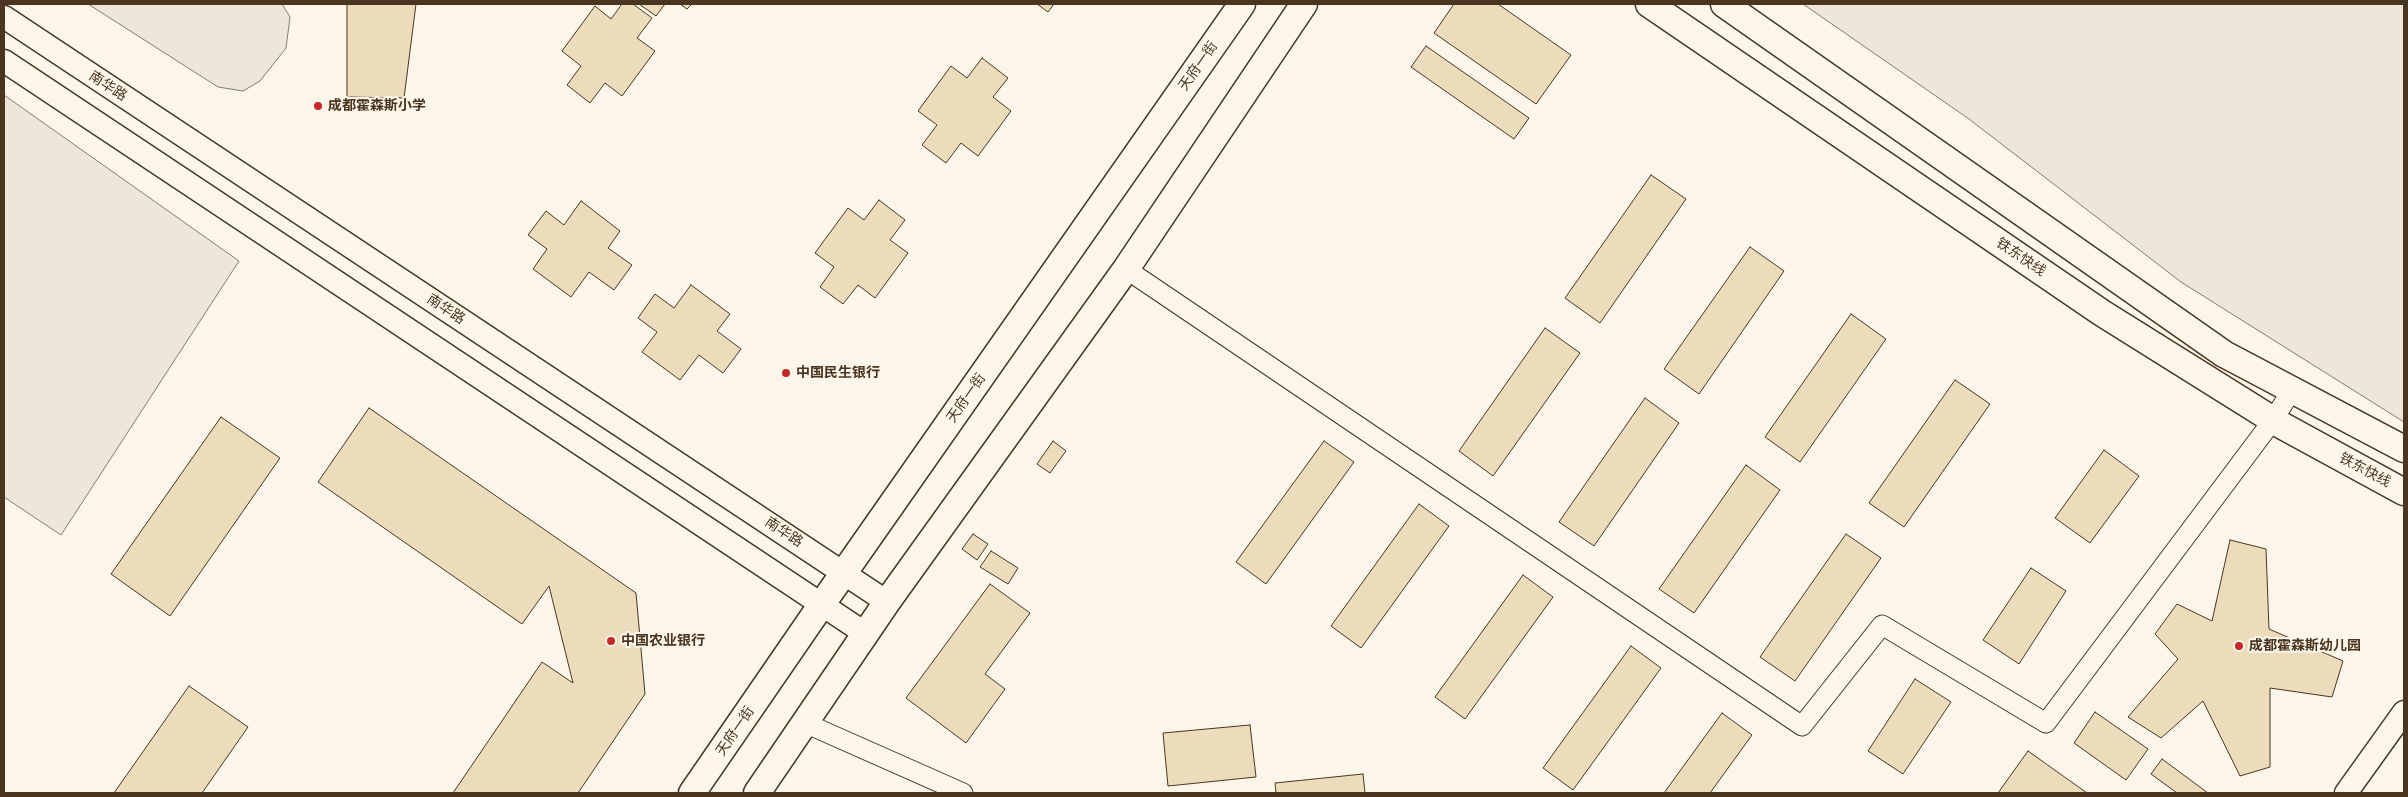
<!DOCTYPE html>
<meta charset="utf-8">
<style>
body{margin:0}
#map{position:relative;width:2408px;height:797px;overflow:hidden;background:#fbf6e9;font-family:"Golos Text",sans-serif}
canvas{display:block}
.frame{position:absolute;inset:0;border:5px solid #4a3520;pointer-events:none}
</style>
<div id="map">
<canvas width="2408" height="797"></canvas>
<div class="frame"></div>
</div>
<script>
const g = document.querySelector('canvas').getContext('2d');
g.lineJoin = 'round';
function fill(path, color) { g.fillStyle = color; g.fill(path, 'evenodd'); }
const toPath = rows => new Path2D(rows.map(r => 'M' + r).join(''));
function strokePath(path, color, width, dash) { g.strokeStyle = color; g.lineWidth = width; g.lineCap = dash ? 'butt' : 'round'; g.setLineDash(dash || []); g.stroke(path); }
function label(font, color, halo, rows, align = 'center') {
  g.font = font + ' "Golos Text","Noto Sans SC",sans-serif'; g.lineWidth = 4; g.setLineDash([]); g.textBaseline = 'middle'; g.strokeStyle = halo; g.fillStyle = color; for (const [text, x, y, turn = 0] of rows) {
    g.save(); g.translate(x, y); g.rotate((+turn || 0) * Math.PI / 180); g.textAlign = isNaN(turn) ? turn : align; if (halo) g.strokeText(text, 0, 0); g.fillText(text, 0, 0); g.restore();
  }
}
const green = toPath([
 [88,4,282,4,290,17,286,48,260,81,243,91,218,87,88,4],
 [1803,4,2404,4,2404,422,2181,282,1969,119,1803,4],
 [4,95,239,261,61,535,4,497,4,95]
]);
fill(green, '#ede6d9');
strokePath(green, '#887966', 1);
const building = toPath([
 [347,4,416,4,404,98,347,97,347,4],
 [622,4,633,4,652,18,637,38,655,51,622,96,605,83,590,103,567,85,581,66,562,51,595,6,611,19,622,4],
 [639,4,665,4,656,16,639,4],
 [680,4,692,4,687,9,680,4],
 [1037,4,1054,4,1048,12,1037,4],
 [1454,4,1498,4,1571,55,1536,104,1434,33,1454,4],
 [1426,46,1529,118,1514,139,1411,67,1426,46],
 [982,58,1008,78,993,97,1011,111,978,156,961,143,946,163,922,145,937,125,918,111,951,66,967,78,982,58],
 [1651,175,1686,199,1600,323,1565,298,1651,175],
 [879,200,905,220,890,240,908,253,875,298,858,285,843,304,820,287,834,267,815,253,848,208,864,220,879,200],
 [581,201,620,231,608,248,632,265,614,290,589,272,571,297,533,269,547,249,528,235,546,211,564,225,581,201],
 [1750,247,1784,271,1699,394,1664,369,1750,247],
 [691,285,730,314,717,331,741,349,723,373,699,355,680,380,642,352,657,332,638,318,655,294,674,308,691,285],
 [1851,314,1886,339,1800,462,1765,437,1851,314],
 [1545,328,1580,353,1493,476,1459,451,1545,328],
 [1955,380,1990,404,1904,527,1869,503,1955,380],
 [1645,398,1679,423,1594,546,1559,522,1645,398],
 [369,408,636,593,645,694,578,793,453,793,542,662,573,683,549,586,522,624,318,482,369,408],
 [221,417,280,458,170,616,111,574,221,417],
 [1053,441,1066,451,1050,473,1037,464,1053,441],
 [1324,441,1354,462,1266,584,1236,562,1324,441],
 [2104,450,2139,476,2090,543,2055,518,2104,450],
 [1746,465,1780,490,1694,613,1659,589,1746,465],
 [1419,504,1449,526,1361,648,1331,626,1419,504],
 [973,534,988,544,977,560,962,549,973,534],
 [1846,534,1881,558,1795,681,1760,657,1846,534],
 [2230,540,2266,549,2269,629,2343,661,2332,697,2270,688,2270,767,2240,776,2203,701,2161,738,2128,717,2178,659,2155,634,2177,604,2212,621,2230,540],
 [991,551,1018,568,1008,584,980,567,991,551],
 [2031,568,2066,591,2019,664,1983,640,2031,568],
 [1523,575,1553,597,1465,719,1435,697,1523,575],
 [990,584,1030,613,985,674,1005,689,966,743,906,698,990,584],
 [1631,646,1661,668,1573,790,1543,768,1631,646],
 [1915,679,1951,702,1903,774,1868,751,1915,679],
 [189,686,248,727,202,793,114,793,189,686],
 [2095,712,2148,749,2126,780,2074,743,2095,712],
 [1722,713,1752,735,1710,793,1664,793,1722,713],
 [1250,725,1256,777,1168,786,1163,733,1250,725],
 [2028,751,2087,793,1998,793,2028,751],
 [2162,759,2208,793,2177,793,2151,774,2162,759],
 [1363,774,1365,793,1276,793,1275,783,1363,774]
]);
fill(building, '#ecdcbc');
strokePath(building, '#4a3520', 1);
const minor = toPath([
 [1126,269,1802,726,1882,625,2046,723,2273,420,2292,390],
 [805,723,963,793]
]);
const tertiary = toPath([
 [4,17,887,602],
 [4,61,866,634],
 [2346,793,2404,712]
]);
const secondary = toPath([
 [1649,4,2102,313,2281,425,2404,492],
 [1724,4,2224,354,2404,449],
 [692,793,822,604,1242,4],
 [757,793,887,602,1126,269,1304,4]
]);
strokePath(minor, '#4a3520', 21);
strokePath(tertiary, '#4a3520', 25);
strokePath(secondary, '#4a3520', 29);
strokePath(minor, '#fbf6e9', 19);
strokePath(tertiary, '#fbf6e9', 22);
strokePath(secondary, '#fbf6e9', 26);
for (const [x, y, r, color] of [
 [318,106,5,"#c62828"],
 [786,373,5,"#c62828"],
 [611,641,5,"#c62828"],
 [2239,646,5,"#c62828"]
]) { const dot = new Path2D(); dot.arc(x, y, r, 0, 2 * Math.PI); g.fillStyle = color; g.fill(dot); strokePath(dot, '#fbf6e9', 2); }
label('14px', '#4a3520', '#fbf6e9', [
 ["天府一街",1198,66,-55],
 ["南华路",108,86,33],
 ["铁东快线",2021,257,34],
 ["南华路",446,309,33],
 ["天府一街",966,398,-55],
 ["铁东快线",2365,470,28],
 ["南华路",784,532,33],
 ["天府一街",735,731,-56]
]);
label('bold 14px', '#4a3520', '#fbf6e9', [
 ["成都霍森斯小学",328,106],
 ["中国民生银行",796,373],
 ["中国农业银行",621,641],
 ["成都霍森斯幼儿园",2249,646]
], 'left');
</script>
